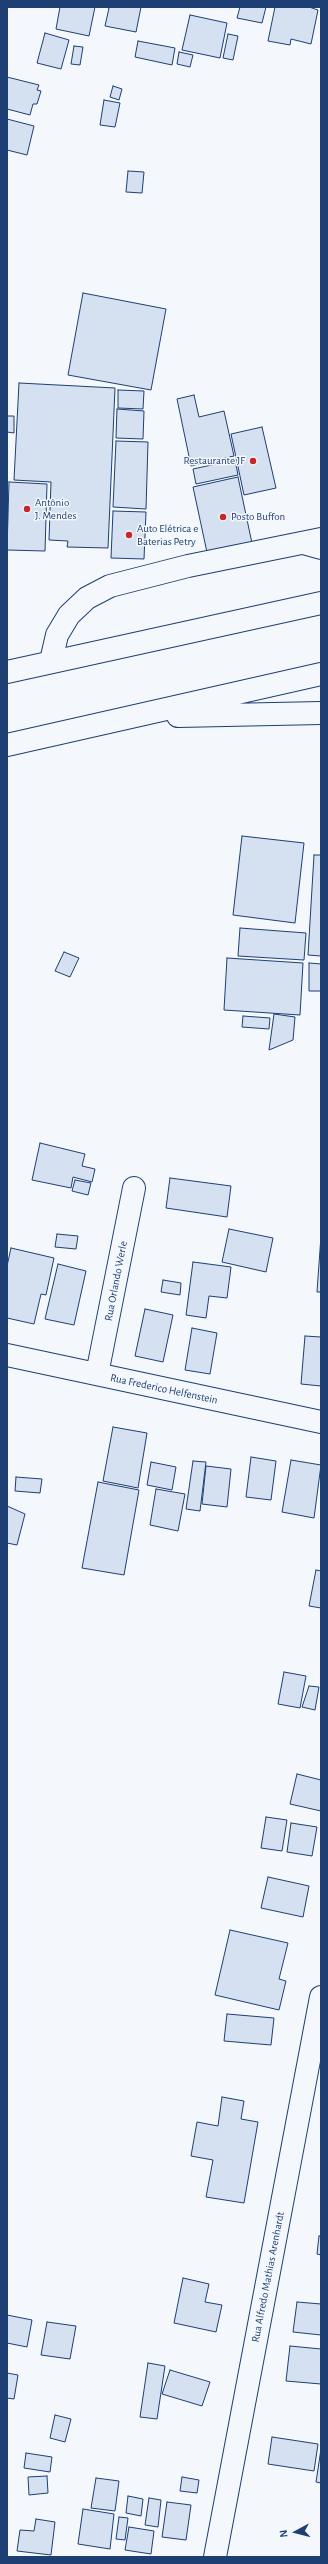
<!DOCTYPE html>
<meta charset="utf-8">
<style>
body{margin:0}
#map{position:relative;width:328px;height:2564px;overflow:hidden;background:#f4f7fb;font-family:"Alegreya Sans",sans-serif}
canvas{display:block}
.frame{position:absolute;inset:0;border:8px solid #1d3f73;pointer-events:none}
.north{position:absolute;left:276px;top:2512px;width:40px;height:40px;-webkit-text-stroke:3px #f4f7fb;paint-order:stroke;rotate:263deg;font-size:11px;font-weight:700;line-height:16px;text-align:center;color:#1d3f73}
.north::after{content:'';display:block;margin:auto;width:14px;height:18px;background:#1d3f73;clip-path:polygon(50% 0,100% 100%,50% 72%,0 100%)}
</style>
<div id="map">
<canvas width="328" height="2564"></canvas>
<div class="frame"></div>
<div class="north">N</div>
</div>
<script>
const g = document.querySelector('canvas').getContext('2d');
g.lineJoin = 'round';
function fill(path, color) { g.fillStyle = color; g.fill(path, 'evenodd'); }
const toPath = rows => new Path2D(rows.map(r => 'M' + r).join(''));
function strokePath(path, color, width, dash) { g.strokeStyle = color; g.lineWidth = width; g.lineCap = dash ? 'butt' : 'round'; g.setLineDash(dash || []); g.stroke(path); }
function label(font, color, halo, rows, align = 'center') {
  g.font = font + ' "Alegreya Sans",sans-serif'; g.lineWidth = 3; g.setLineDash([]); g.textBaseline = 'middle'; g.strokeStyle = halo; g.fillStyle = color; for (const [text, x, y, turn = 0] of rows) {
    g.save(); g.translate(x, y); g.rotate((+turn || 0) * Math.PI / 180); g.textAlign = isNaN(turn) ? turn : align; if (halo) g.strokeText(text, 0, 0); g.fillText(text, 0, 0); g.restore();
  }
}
const building = toPath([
 [60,7,95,7,89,36,56,29,60,7],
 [105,7,141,7,136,32,105,26,109,8,105,7],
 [240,7,266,7,262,23,237,18,240,7],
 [275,7,309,7,318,10,311,44,291,39,290,45,268,41,275,7],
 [190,15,227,23,220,58,182,50,190,15],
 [45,33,69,40,61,69,37,63,45,33],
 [228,34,238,36,233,60,223,58,228,34],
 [138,41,175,48,172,65,135,57,138,41],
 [74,46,83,47,80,65,71,64,74,46],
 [179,52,193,55,190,67,177,64,179,52],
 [7,77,39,85,37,90,41,91,37,104,33,104,30,115,7,109,7,77],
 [113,86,122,89,119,100,110,97,113,86],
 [104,100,120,103,115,127,100,125,104,100],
 [7,119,34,126,27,155,7,150,7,119],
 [128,171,144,172,142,193,126,192,128,171],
 [83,293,166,309,151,390,68,375,83,293],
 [19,383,115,388,108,548,67,547,68,541,49,540,51,482,14,480,19,383],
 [118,390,144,391,143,409,118,408,118,390],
 [194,395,199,417,224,411,234,456,191,466,177,399,194,395],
 [117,409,144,411,143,439,116,438,117,409],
 [7,416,14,416,14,433,7,432,7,416],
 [262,427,276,488,244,495,231,434,262,427],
 [116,441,148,442,146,509,113,507,116,441],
 [235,460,238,475,196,484,193,469,235,460],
 [238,477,253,548,208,557,193,487,238,477],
 [9,482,47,484,45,551,7,550,9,482],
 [113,511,146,512,144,559,111,558,113,511],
 [242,836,304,843,295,923,233,915,242,836],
 [314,855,321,855,321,956,308,955,314,855],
 [240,928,306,933,304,960,238,956,240,928],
 [64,952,79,958,70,977,55,971,64,952],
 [227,958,303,963,300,1015,224,1010,227,958],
 [309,963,321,964,321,991,309,991,309,963],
 [274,1014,295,1017,293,1040,269,1050,274,1014],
 [243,1016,270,1018,269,1029,242,1027,243,1016],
 [40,1143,85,1154,82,1166,95,1169,92,1182,73,1177,71,1188,32,1180,40,1143],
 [170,1178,231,1186,227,1217,166,1208,170,1178],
 [75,1180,91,1183,88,1195,72,1191,75,1180],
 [229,1229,273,1238,266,1272,222,1262,229,1229],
 [57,1234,78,1236,76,1249,55,1247,57,1234],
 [321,1236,321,1292,317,1292,321,1236],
 [11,1248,54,1258,46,1295,41,1294,34,1324,7,1318,7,1266,11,1248],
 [193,1262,231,1267,227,1298,209,1296,206,1318,186,1315,193,1262],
 [58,1264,86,1271,74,1325,45,1319,58,1264],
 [163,1280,181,1283,180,1295,161,1292,163,1280],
 [145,1309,173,1315,163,1362,135,1356,145,1309],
 [192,1328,217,1333,210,1374,185,1370,192,1328],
 [305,1336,321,1337,321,1386,301,1384,305,1336],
 [113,1427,147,1433,138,1488,103,1481,113,1427],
 [251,1457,276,1461,271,1500,246,1497,251,1457],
 [291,1460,321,1465,314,1518,282,1512,291,1460],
 [193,1461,206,1462,200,1511,186,1509,193,1461],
 [151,1462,176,1467,172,1490,147,1485,151,1462],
 [206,1466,231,1469,227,1507,202,1504,206,1466],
 [16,1477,42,1479,40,1493,15,1491,16,1477],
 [98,1482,139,1490,124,1575,82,1568,98,1482],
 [156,1489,185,1494,178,1531,150,1525,156,1489],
 [7,1506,25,1514,17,1545,7,1543,7,1506],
 [316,1570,321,1571,321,1608,309,1606,316,1570],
 [284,1672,306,1676,300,1708,278,1704,284,1672],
 [309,1686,319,1687,315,1710,302,1707,309,1686],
 [297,1774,321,1780,321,1811,290,1804,297,1774],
 [266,1817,287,1820,282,1851,261,1848,266,1817],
 [291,1823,317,1827,312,1856,287,1852,291,1823],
 [268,1877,309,1886,303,1917,261,1908,268,1877],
 [230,1930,288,1943,279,1979,286,1981,279,2010,215,1995,230,1930],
 [227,2014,274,2018,271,2045,224,2041,227,2014],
 [222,2097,244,2101,241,2119,258,2122,244,2203,206,2197,213,2160,191,2156,197,2122,218,2126,222,2097],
 [319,2236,321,2236,321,2255,317,2254,319,2236],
 [183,2278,209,2284,205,2302,222,2305,216,2332,174,2323,183,2278],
 [297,2302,321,2304,321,2335,293,2332,297,2302],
 [7,2315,32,2320,27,2347,7,2343,7,2315],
 [47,2322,76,2326,70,2359,41,2355,47,2322],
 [290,2346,321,2349,321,2384,286,2381,290,2346],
 [148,2363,165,2366,157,2419,140,2417,148,2363],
 [170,2370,210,2382,202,2406,162,2394,170,2370],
 [7,2373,18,2375,14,2399,7,2398,7,2373],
 [55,2415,71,2419,65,2442,50,2438,55,2415],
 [272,2437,318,2444,314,2471,268,2464,272,2437],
 [321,2449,321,2483,316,2482,321,2449],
 [26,2453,52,2457,50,2472,24,2468,26,2453],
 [47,2476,48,2493,29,2495,28,2477,47,2476],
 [182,2477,199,2480,197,2493,180,2491,182,2477],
 [96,2478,119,2481,115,2511,91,2508,96,2478],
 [128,2496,143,2499,141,2516,126,2513,128,2496],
 [149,2498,161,2500,158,2527,145,2525,149,2498],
 [167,2502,191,2505,186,2540,162,2537,167,2502],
 [83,2509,114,2514,110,2549,78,2544,83,2509],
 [119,2517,128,2518,125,2540,116,2539,119,2517],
 [36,2519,55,2522,51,2555,17,2551,20,2530,34,2531,36,2519],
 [129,2527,154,2531,151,2554,125,2550,129,2527]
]);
fill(building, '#d5e0f0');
strokePath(building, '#1d3f73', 1);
const minor = toPath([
 [7,1355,321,1422],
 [97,1374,134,1188]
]);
const tertiary = toPath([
 [51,661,57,635,69,615,87,598,110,586,188,566,321,539]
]);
const secondary = toPath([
 [215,2557,321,1997]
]);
const trunk = toPath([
 [303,543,321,548],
 [7,672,321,603],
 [178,716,321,713],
 [7,745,321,674]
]);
strokePath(minor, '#1d3f73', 24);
strokePath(tertiary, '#1d3f73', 24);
strokePath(secondary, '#1d3f73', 24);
strokePath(trunk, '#1d3f73', 24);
strokePath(minor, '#f4f7fb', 22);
strokePath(tertiary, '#f4f7fb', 22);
strokePath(secondary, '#f4f7fb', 22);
strokePath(trunk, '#f4f7fb', 22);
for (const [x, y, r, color] of [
 [253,461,4,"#c62828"],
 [27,509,4,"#c62828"],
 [223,517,4,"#c62828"],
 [129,535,4,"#c62828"]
]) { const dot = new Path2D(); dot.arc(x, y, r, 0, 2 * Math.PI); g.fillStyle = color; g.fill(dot); strokePath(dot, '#f4f7fb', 1.5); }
label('11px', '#1d3f73', '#f4f7fb', [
 ["Restaurante JF",245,461,"right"],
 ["Antônio",35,503],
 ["J. Mendes",35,516],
 ["Posto Buffon",231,517],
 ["Auto Elétrica e",137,529],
 ["Baterias Petry",137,542]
], 'left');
label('11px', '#1d3f73', '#f4f7fb', [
 ["Rua Orlando Werle",116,1281,-79],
 ["Rua Frederico Helfenstein",164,1389,12],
 ["Rua Alfredo Mathias Arenhardt",268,2277,-79]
]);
</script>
